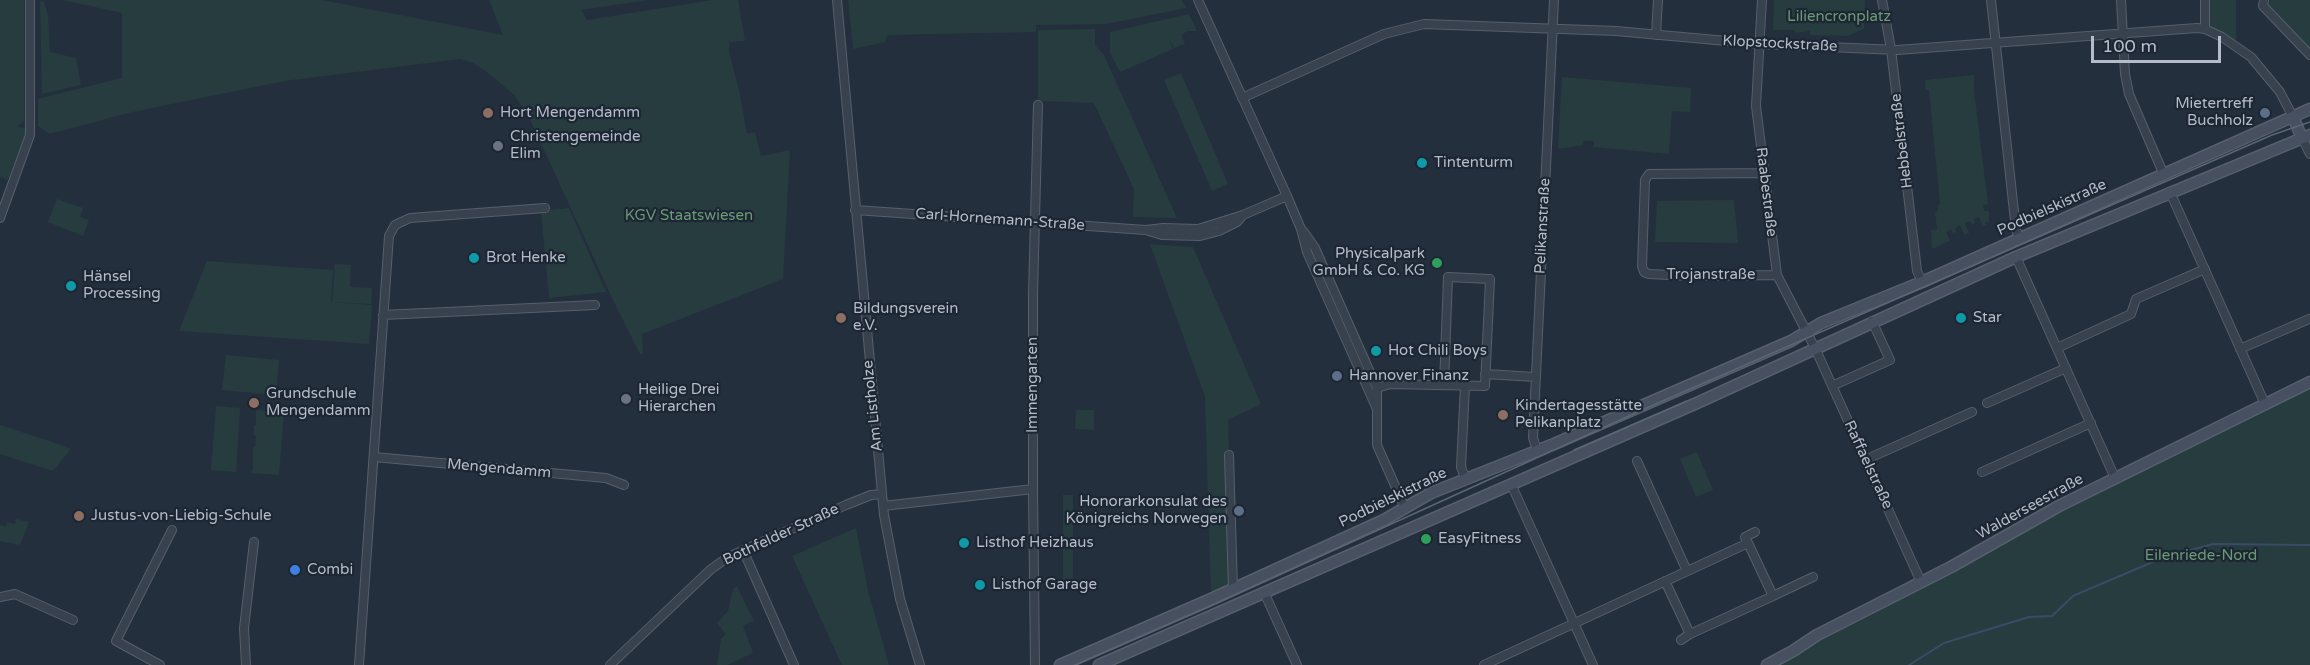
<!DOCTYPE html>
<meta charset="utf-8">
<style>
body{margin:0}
#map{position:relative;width:2310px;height:665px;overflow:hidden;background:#242f3e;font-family:"Varela Round",sans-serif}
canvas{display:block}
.scale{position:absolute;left:2091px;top:36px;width:130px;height:27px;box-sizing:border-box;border:3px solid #b4bcc9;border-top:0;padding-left:8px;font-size:18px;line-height:21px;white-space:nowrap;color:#b4bcc9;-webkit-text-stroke:4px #1d2633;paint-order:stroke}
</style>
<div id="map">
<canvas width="2310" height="665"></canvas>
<div class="scale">100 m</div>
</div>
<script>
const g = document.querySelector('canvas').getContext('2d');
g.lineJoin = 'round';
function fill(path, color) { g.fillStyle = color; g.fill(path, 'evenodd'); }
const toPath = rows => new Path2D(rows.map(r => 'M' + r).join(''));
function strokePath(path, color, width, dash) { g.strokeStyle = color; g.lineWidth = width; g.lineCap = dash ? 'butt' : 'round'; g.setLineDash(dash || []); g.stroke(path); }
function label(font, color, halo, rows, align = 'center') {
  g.font = font + ' "Varela Round",sans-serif'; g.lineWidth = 4.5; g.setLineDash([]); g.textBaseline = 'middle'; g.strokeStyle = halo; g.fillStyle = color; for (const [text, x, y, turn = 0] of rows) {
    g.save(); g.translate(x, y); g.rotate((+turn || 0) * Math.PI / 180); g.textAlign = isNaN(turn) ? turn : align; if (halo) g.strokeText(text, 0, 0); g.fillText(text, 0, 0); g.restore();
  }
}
fill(toPath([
 [0,0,24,0,24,121,17,127,25,128,25,134,8,180,0,177],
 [63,0,322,0,503,35,489,0,648,0,581,10,587,20,712,0,738,0,745,41,729,42,729,52,740,94,747,134,755,132,761,156,790,150,783,279,642,334,643,354,640,354,614,302,527,113,514,95,487,72,473,63,460,59,284,81,128,113,50,134,38,126,38,99,122,78,122,13],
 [848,0,1182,0,1186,8,1106,24,1036,25,1036,32,887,35,885,42,853,49],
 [1774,0,1865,0,1864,29,1847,36,1810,35,1810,31,1795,33,1795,30,1773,30],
 [2205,0,2236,0,2236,46,2205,29],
 [2271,0,2310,0,2310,48,2267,4],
 [40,1,44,2,48,15,50,52,76,58,81,85,42,94],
 [1189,14,1197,31,1188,31,1181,35,1185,44,1174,48,1169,38,1173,49,1120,72,1110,53,1110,32],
 [1095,29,1095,45,1104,55,1177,218,1133,217,1134,189,1094,103,1038,101,1038,30],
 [1181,73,1228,184,1212,191,1164,80],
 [1974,75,1974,90,1988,204,1983,205,1984,211,1989,211,1989,221,1985,223,1986,225,1983,226,1979,217,1974,219,1975,223,1972,225,1970,221,1965,223,1969,233,1964,235,1960,225,1955,228,1956,232,1953,233,1951,229,1946,232,1950,241,1932,249,1931,230,1937,229,1935,212,1938,211,1938,205,1940,204,1929,90,1926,90,1925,80],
 [1562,77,1691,88,1690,112,1672,111,1669,154,1594,147,1594,141,1583,141,1583,145,1558,149],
 [57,199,83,208,80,217,89,220,83,236,48,222],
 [1734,200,1738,243,1655,242,1657,201],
 [569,208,606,292,549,298,541,211],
 [1150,244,1193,247,1261,404,1228,420,1233,583,1211,596,1205,397],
 [207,261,333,270,331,302,372,305,369,344,179,331],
 [335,264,351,265,350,287,372,288,371,304,332,302],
 [226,355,279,360,276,395,222,390],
 [2310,382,2310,665,1767,665,1817,635],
 [216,406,240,408,236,472,211,470],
 [256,410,284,412,279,475,251,473,253,468,253,447,255,447,256,436,254,435,254,425,256,425],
 [1076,410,1094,410,1094,430,1075,429],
 [0,425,52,442,71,449,53,471,0,454],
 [1697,452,1713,490,1696,497,1680,459],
 [1073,495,1073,581,1063,581,1063,495],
 [16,519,29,522,20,545,0,541,0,525,6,527,7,522,15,524],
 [856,528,868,591,889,665,842,665,792,556],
 [737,586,754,621,743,626,753,653,727,665,717,665,721,639,726,634,717,623,728,611,733,589]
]), '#263c3f');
strokePath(toPath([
 [1909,665,1944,643,2029,617,2052,616,2073,596,2162,558,2213,544,2310,545]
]), '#394c67', 2);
const street = toPath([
 [837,0,884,515,900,599,920,665],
 [1198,0,1287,196,1301,229,1307,252,1377,409],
 [1762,0,1756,106,1777,275,1815,348,1921,582],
 [1882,0,1891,49,1917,271,1922,282],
 [1991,0,2016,230,2020,239],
 [2121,0,2125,74,2129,94,2164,175],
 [2205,0,2205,29],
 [2264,0,2263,6,2310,55],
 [1656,35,1658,0],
 [1242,98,1384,34,1424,24,1616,31,1760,44,1897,50,2197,28,2205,29,2222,37,2251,57,2280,92,2293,117],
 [2302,138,2310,154],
 [1763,173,1649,174,1645,180,1642,266,1644,272,1649,274,1689,276,1777,275],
 [2170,192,2265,404],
 [855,210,1146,230,1163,228,1198,229,1243,215,1287,196],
 [0,218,30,135,30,0],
 [1149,231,1162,235,1200,236,1219,231,1237,222,1242,216],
 [1304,232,1315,248,1377,388,1377,445,1405,508],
 [2016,257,2115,478],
 [383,315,595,305],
 [2057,348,2131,314,2136,299,2205,269],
 [2240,349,2309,319],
 [1485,374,1536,377],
 [1465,385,1461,467,1466,480],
 [1832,386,1890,360,1872,321],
 [1377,388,1390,384,1485,386,1490,279,1448,277,1444,385],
 [1987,403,2066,368],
 [1537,450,1533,438,1554,0],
 [1229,455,1233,590],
 [374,457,606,478,624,485],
 [1865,460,1972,412],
 [1637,461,1687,571],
 [1982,472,2091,423],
 [1511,484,1593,665],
 [883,506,1033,489],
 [743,550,794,665],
 [1665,581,1690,634,1773,596,1748,543],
 [1264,592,1297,665],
 [1773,596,1813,577],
 [0,597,15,594,73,620],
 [1681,640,1690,634],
 [160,665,116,641,172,530],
 [246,665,244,628,254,542],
 [359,665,389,236,395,225,410,218,545,208],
 [610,665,710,570,728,557,846,505,871,495,882,494],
 [1035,665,1033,489,1033,294,1038,105],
 [1484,665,1748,543,1745,537,1755,532]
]);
const secondary = toPath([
 [2293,117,2302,138],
 [1060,665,1211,599,1384,520,1431,493,1554,444,1791,341,1821,323,1922,282,2310,109],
 [1099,665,1697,403,2016,257,2310,135],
 [1767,665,1793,651,1817,635,1951,567,2059,506,2310,382]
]);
strokePath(street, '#565f6c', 10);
strokePath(secondary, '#565f6c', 13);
strokePath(street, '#38414e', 8);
strokePath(secondary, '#465061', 10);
strokePath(toPath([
 [1574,450,1687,401],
 [1076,665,1211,606,1642,410,2272,135,2310,122]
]), '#5a6575', 1.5);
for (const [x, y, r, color] of [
 [488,113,6,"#8d6e63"],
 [2265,113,6,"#5c6f8a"],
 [498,146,6,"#6b7280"],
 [1422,163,6,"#0f9aa8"],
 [474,258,6,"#0f9aa8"],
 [1437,263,6,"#2e9e5b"],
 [71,286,6,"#0f9aa8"],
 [841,318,6,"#8d6e63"],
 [1961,318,6,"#0f9aa8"],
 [1376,351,6,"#0f9aa8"],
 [1337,376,6,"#5c6f8a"],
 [626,399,6,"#6b7280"],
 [254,403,6,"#8d6e63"],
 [1503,415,6,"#8d6e63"],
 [1239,511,6,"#5c6f8a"],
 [79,516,6,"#8d6e63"],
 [1426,539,6,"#2e9e5b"],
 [964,543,6,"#0f9aa8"],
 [295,570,6,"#3f7fe0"],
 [980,585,6,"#0f9aa8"]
]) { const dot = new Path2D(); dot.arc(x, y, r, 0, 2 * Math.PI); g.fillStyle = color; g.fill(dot); strokePath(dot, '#1d2633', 2); }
label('15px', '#6b9a76', '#1d2633', [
 ["Liliencronplatz",1839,17],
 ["KGV Staatswiesen",689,216],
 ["Eilenriede-Nord",2201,556]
]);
label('15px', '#b4bcc9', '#1d2633', [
 ["Klopstockstraße",1780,44,3],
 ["Hebbelstraße",1902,141,-97],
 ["Raabestraße",1766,192,83],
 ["Podbielskistraße",2052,208,-24],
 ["Carl-Hornemann-Straße",1000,220,4],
 ["Pelikanstraße",1543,226,-87],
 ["Trojanstraße",1711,275],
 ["Immengarten",1033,385,-90],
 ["Am Listholze",873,406,-96],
 ["Raffaelstraße",1868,465,65],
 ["Mengendamm",499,469,5],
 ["Podbielskistraße",1393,498,-26],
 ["Walderseestraße",2030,507,-29],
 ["Bothfelder Straße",781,535,-25]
]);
label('15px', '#b4bcc9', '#1d2633', [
 ["Mietertreff",2253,104,"right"],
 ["Buchholz",2253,121,"right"],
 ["Hort Mengendamm",500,113],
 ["Christengemeinde",510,137],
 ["Elim",510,154],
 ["Tintenturm",1434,163],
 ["Physicalpark",1425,254,"right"],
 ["GmbH & Co. KG",1425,271,"right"],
 ["Brot Henke",486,258],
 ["Hänsel",83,277],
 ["Processing",83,294],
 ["Bildungsverein",853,309],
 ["e.V.",853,326],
 ["Star",1973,318],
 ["Hot Chili Boys",1388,351],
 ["Hannover Finanz",1349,376],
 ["Heilige Drei",638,390],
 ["Hierarchen",638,407],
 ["Grundschule",266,394],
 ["Mengendamm",266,411],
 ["Kindertagesstätte",1515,406],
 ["Pelikanplatz",1515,423],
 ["Honorarkonsulat des",1227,502,"right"],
 ["Königreichs Norwegen",1227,519,"right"],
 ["Justus-von-Liebig-Schule",91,516],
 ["EasyFitness",1438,539],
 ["Listhof Heizhaus",976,543],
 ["Combi",307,570],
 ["Listhof Garage",992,585]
], 'left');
</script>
